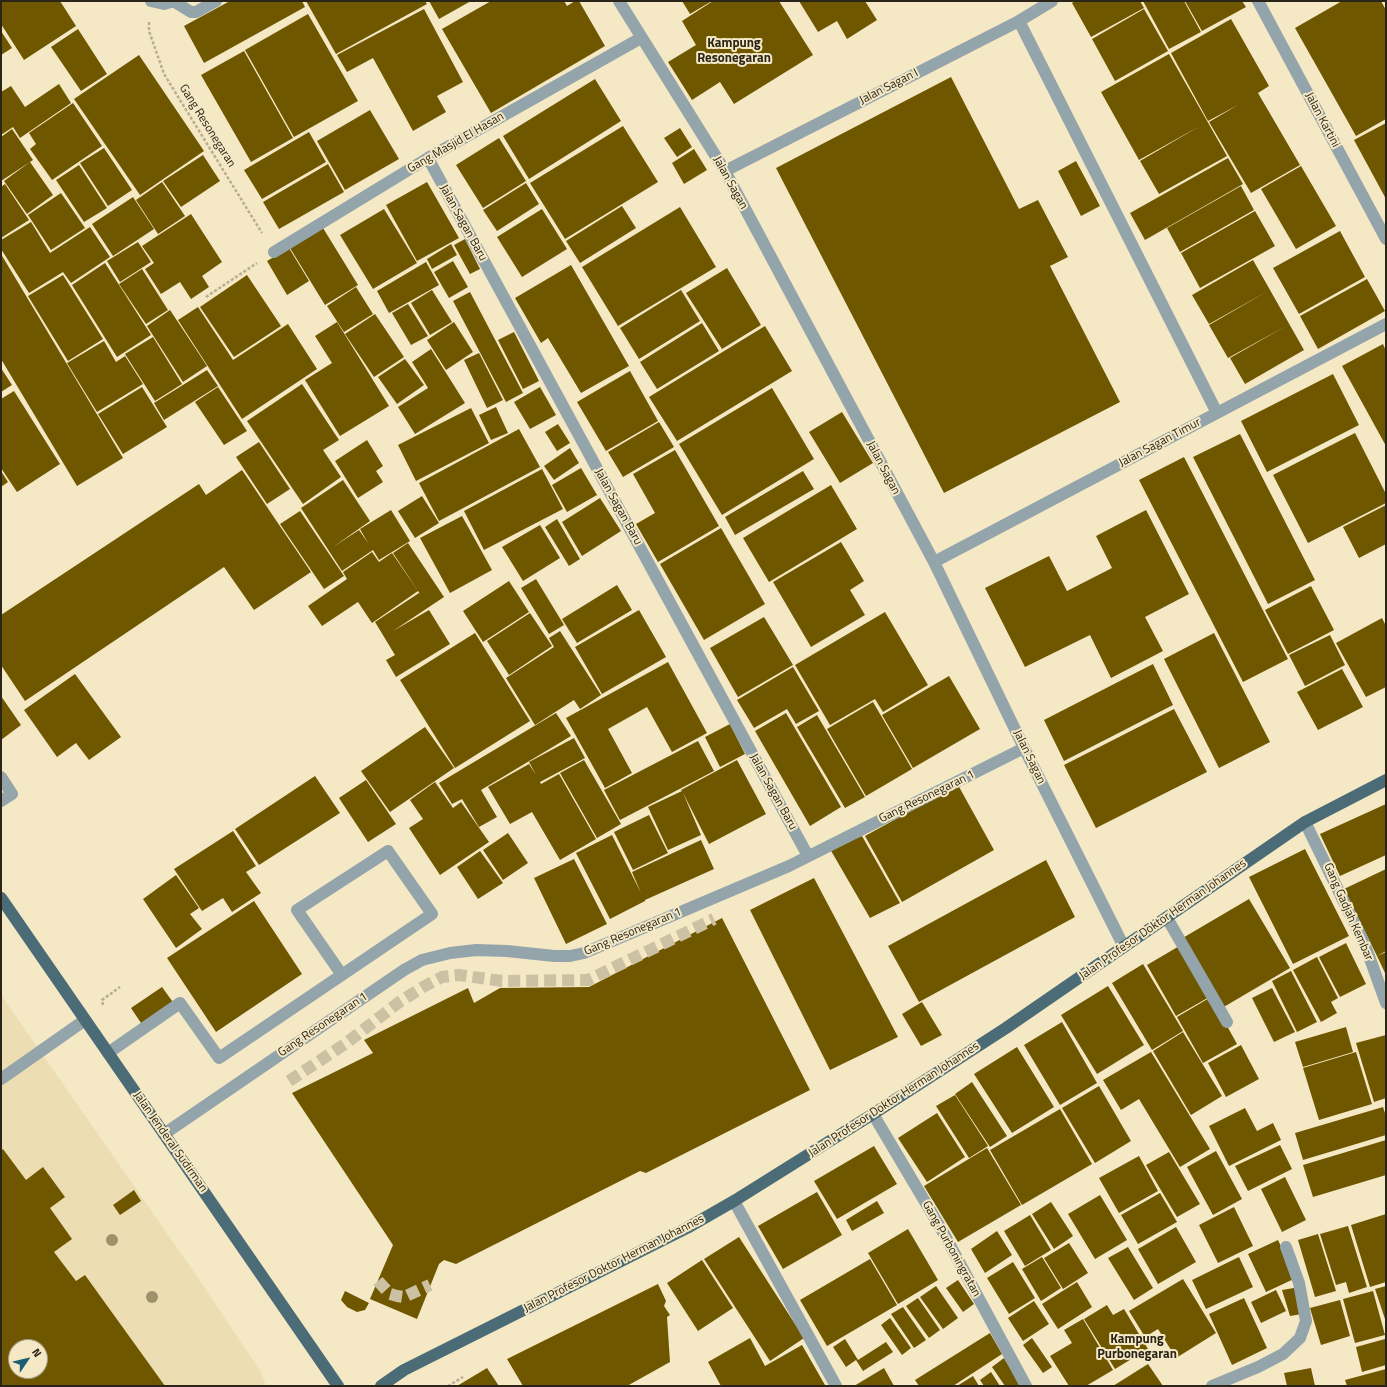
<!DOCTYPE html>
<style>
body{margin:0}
#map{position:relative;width:1387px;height:1387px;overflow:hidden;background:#f5e8c5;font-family:"Titillium Web",sans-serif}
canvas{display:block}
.frame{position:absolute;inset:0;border:2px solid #2a2518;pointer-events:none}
.north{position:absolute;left:8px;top:1339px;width:40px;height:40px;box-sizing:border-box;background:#f5e8c5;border:1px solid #a49a80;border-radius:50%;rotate:55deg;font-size:11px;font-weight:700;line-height:16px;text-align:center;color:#2a2518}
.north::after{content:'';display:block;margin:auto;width:14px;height:18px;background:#1b5f72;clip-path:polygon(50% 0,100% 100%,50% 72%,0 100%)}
</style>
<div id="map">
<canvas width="1387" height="1387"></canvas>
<div class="frame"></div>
<div class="north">N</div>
</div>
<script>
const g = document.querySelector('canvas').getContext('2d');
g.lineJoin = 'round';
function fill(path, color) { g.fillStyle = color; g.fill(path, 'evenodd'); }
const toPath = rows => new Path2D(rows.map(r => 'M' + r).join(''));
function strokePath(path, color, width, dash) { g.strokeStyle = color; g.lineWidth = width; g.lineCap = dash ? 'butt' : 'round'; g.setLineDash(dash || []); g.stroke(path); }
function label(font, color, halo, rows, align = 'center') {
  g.font = font + ' "Titillium Web",sans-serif'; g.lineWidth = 4; g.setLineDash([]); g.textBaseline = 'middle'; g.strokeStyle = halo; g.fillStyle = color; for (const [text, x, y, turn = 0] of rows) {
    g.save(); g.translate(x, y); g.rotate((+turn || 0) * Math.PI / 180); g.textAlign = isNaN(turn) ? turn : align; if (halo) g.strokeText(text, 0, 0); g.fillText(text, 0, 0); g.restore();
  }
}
fill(toPath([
 [1,995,194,1272,261,1372,266,1386,1,1386],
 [16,1347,40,1347,40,1371,16,1371]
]), '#edddb3');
fill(toPath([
 [1,1,60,1,76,26,24,60,1,24],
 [230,1,302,1,305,7,204,63,184,26],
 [306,1,425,1,427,4,336,54],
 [429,1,471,1,439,19],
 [491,1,564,1,567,6,575,1,579,1,605,46,491,113,442,29],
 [682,1,712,1,690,14],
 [713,1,779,1,813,55,734,104,720,82,692,100,668,62,696,45,682,21],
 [799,1,865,1,877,20,847,39,837,21,818,32],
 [1075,1,1140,1,1144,8,1091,37,1072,3],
 [1143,1,1184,1,1201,32,1169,49],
 [1185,1,1242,1,1246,7,1202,31],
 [1342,1,1381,1,1386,10,1386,119,1356,136,1295,28],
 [424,9,463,82,437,96,446,112,413,131,373,58,347,72,337,55],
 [1144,9,1168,51,1115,81,1092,39],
 [308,14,358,101,294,137,245,50],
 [1231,19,1269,86,1258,93,1300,165,1251,193,1209,122,1238,105,1208,121,1171,53],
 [78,29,107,74,81,91,51,47],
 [1,31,12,48,1,55],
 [244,51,293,138,251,162,201,75],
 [1169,54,1227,156,1159,194,1140,161,1200,126,1139,160,1101,92],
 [139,55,204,151,140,195,74,99],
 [951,77,1019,209,1038,200,1068,257,1050,266,1120,402,944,493,776,168],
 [595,79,621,121,529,179,503,136],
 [59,84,71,103,20,138,13,127,1,135,1,92,11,86,25,107],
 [73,103,102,146,52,180,30,149,36,144,29,133],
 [370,110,399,159,345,190,317,141],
 [1386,123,1386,199,1354,140],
 [623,126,658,182,565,239,530,183],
 [680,128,692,147,677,157,664,138],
 [12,129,33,160,1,181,1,137],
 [309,132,326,162,262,199,244,170],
 [499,138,526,181,483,208,456,165],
 [104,148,132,190,108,206,80,163],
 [694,149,707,170,684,184,672,163],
 [203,155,220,181,181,207,163,181],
 [1228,158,1243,184,1145,240,1130,213],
 [1076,161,1100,206,1081,216,1058,171],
 [30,162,53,195,27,214,4,181],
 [328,164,344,192,279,229,263,202],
 [79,165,107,208,84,222,56,180],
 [1301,166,1336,226,1296,249,1261,189],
 [162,182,185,216,158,234,136,200],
 [427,182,459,238,417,261,386,205],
 [526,183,539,204,497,231,483,210],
 [5,184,29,220,1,238,1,187],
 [1241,186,1254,210,1180,252,1167,228],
 [61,193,85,228,51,250,28,215],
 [133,197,154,229,113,256,92,224],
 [622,206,636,228,580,263,566,241],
 [680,207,716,267,618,326,582,267],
 [384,209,417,263,373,289,340,235],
 [542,209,567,249,522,277,497,237],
 [1255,211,1275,246,1200,288,1181,253],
 [191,214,222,262,202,276,209,287,191,299,180,282,161,294,145,269,154,263,142,246],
 [31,222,50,253,90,227,110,257,71,283,63,272,29,293,1,249,1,240],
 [323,228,358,285,325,305,290,248],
 [1340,231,1365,277,1299,314,1273,268],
 [465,239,480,269,470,274,454,245],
 [138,242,151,262,120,282,107,261],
 [451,244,457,255,432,269,427,259],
 [289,248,309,281,287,295,267,261],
 [1,254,123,458,77,486,1,359],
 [1253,260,1304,350,1245,384,1230,358,1286,326,1228,358,1209,325,1268,291,1209,324,1192,295],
 [453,261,468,287,449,298,434,272],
 [426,262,439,285,389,313,377,291],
 [105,263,151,335,117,357,72,285],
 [571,265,629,366,581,393,548,338,541,343,515,298],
 [727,268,761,325,722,349,686,293],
 [142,269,168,310,146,324,119,284],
 [63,275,103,339,68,361,28,296],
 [247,275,281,326,234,357,200,307],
 [1367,279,1385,311,1318,349,1300,316],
 [356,287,373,314,344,332,327,306],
 [432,290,452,322,430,335,411,303],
 [681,290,700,321,639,359,620,328],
 [470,292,523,393,506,402,453,301],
 [408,304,428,336,411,345,392,313],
 [198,307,233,360,288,324,317,369,242,419,178,320],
 [170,310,207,366,183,382,147,326],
 [375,314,404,357,374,377,345,334],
 [337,322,389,406,340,436,305,380,332,363,315,336],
 [454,322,473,352,446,370,427,340],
 [702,323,719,351,657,389,640,362],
 [765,326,792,371,677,441,649,397],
 [514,332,539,381,523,389,498,340],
 [153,337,182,384,155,401,125,354],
 [104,341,116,362,125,356,143,384,97,412,67,363],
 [1383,344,1386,351,1386,446,1342,366],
 [431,349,465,403,415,434,398,407,428,388,412,362],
 [479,353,503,400,487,408,464,360],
 [405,359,424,385,397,404,378,377],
 [1,368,12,385,1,392],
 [207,370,218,386,164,420,154,403],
 [630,371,658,421,606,451,577,402],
 [1333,374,1359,425,1267,472,1241,421],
 [302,384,339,440,323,450,341,477,303,504,247,421],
 [142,387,167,427,123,454,98,414],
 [218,387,247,431,224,445,195,402],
 [540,387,556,415,530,429,514,402],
 [772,388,814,459,722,515,679,444],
 [14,391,60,464,17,492,1,468,1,399],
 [496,407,508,433,491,440,479,415],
 [471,408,489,443,416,481,398,445],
 [842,412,873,463,840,483,809,432],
 [659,422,674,447,623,477,608,452],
 [558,424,570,443,557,451,545,432],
 [519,429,540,467,439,521,419,483],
 [1355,433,1386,494,1386,503,1308,543,1273,475],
 [1240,434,1315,580,1268,604,1193,457],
 [367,440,383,466,376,471,383,482,358,498,335,461],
 [259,442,290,489,267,504,236,457],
 [570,448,579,463,554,480,544,466],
 [675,450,719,526,658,562,636,524,655,513,633,474],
 [1184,457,1288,659,1243,682,1139,480],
 [581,468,597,495,567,512,552,485],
 [542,469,563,509,484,550,464,511],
 [242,470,311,572,254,610,224,567,25,701,1,665,1,615,199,484,206,495],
 [1,471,8,482,1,487],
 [803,471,814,489,735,535,725,517],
 [343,480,370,521,333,547,359,530,368,543,360,529,391,510,410,541,379,560,373,550,342,571,301,508],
 [831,485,857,529,769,582,743,538],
 [422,496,439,523,415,538,398,511],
 [600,498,621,531,582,556,562,522],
 [1386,505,1386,544,1359,558,1343,527],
 [1146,510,1189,594,1145,617,1163,651,1111,678,1090,635,1025,667,985,588,1049,556,1067,591,1112,568,1096,536],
 [300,511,344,576,324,589,280,524],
 [462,516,492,570,450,593,420,538],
 [557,519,580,559,569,566,545,527],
 [540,525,560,558,523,581,502,547],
 [721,528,765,604,704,640,660,564],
 [841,542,864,581,850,590,865,615,811,647,773,582],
 [408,543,444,597,393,631,429,610,450,644,396,677,386,660,395,655,375,622,419,593,420,594,393,553],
 [372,552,379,562,392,553,418,591,372,623,358,602,322,626,308,606,347,579,343,572],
 [536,579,564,625,549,634,521,588],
 [509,581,529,612,483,642,463,611],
 [617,585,632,610,577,643,562,619],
 [1311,586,1334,630,1288,654,1265,610],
 [639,610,666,657,602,694,575,647],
 [885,612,928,685,883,712,875,699,830,725,795,665],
 [530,613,552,646,509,675,487,641],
 [764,617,793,665,738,697,710,648],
 [1382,618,1386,626,1386,687,1366,697,1336,643],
 [560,631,601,695,580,709,574,700,535,725,506,678,554,647,549,638],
 [475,633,530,721,455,768,400,680],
 [1214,633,1270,742,1219,768,1164,659],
 [1330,635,1345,665,1305,686,1289,655],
 [668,662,707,733,672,752,647,707,608,729,632,773,605,788,566,718],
 [1153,664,1173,705,1064,761,1044,720],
 [793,667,819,711,796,724,787,709,754,728,737,700],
 [1342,669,1363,707,1318,730,1297,692],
 [75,674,121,737,89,760,76,743,57,757,24,710],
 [949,676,980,729,913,768,882,715],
 [1,696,21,725,1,740],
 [873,702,912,769,866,796,827,729],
 [1174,709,1207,772,1096,828,1064,765],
 [556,713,571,736,481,790,497,817,479,827,462,799,452,804,439,783],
 [786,713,841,807,810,826,755,731],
 [817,715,865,797,845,808,797,727],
 [730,724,745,754,720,767,705,737],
 [425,727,454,768,390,812,361,771],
 [574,738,585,758,540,782,541,784,559,774,596,839,560,860,532,812,510,824,488,787,529,764,536,775,529,762],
 [698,741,714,771,620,820,604,790],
 [584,760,621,824,597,838,560,773],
 [737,760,766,814,709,844,683,793,701,835,668,850,648,807,682,791,681,790],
 [315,776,340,813,259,865,235,829],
 [366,780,396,824,368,842,339,798],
 [435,782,453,808,461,802,489,842,440,875,409,828,423,819,410,800],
 [958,785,994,850,902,902,865,836],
 [1386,804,1386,855,1340,876,1320,834],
 [649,815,668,853,633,870,614,832],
 [233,831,256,866,246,872,261,893,232,912,223,898,202,911,174,869],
 [508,833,528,863,503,880,483,850],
 [612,835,641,893,632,872,701,840,714,869,645,900,645,901,610,919,576,853],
 [862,836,900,903,870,918,830,849],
 [1305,849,1349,936,1293,964,1249,877],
 [480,851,503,883,478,899,457,867],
 [574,859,607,924,566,944,534,878],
 [1046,860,1075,917,919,1002,888,946],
 [1386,869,1386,951,1377,956,1344,889],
 [176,875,199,908,190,914,202,929,176,948,143,899],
 [814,878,898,1037,830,1070,750,910],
 [1249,899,1290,968,1222,1008,1181,939],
 [254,901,302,974,216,1032,167,958],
 [722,918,810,1090,646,1173,640,1171,456,1264,444,1260,439,1264,417,1319,370,1299,393,1245,292,1093,373,1053,364,1040,468,988,474,1003,500,988,589,987],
 [1346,943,1366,984,1340,997,1319,957],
 [1181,945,1211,996,1176,1016,1147,965],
 [1386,952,1386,975,1377,956],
 [1317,957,1338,998,1331,1002,1337,1013,1321,1022,1293,970],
 [1143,964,1183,1031,1152,1050,1112,983],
 [1291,971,1317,1022,1297,1032,1272,981],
 [1108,986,1144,1045,1097,1074,1061,1015],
 [162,987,175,1005,143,1026,131,1008],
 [1272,988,1295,1032,1274,1042,1252,998],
 [1211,997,1237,1044,1203,1063,1177,1017],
 [922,1002,942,1035,921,1046,902,1014],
 [1062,1022,1097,1083,1060,1105,1024,1045],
 [1346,1027,1353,1052,1303,1067,1295,1042],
 [1183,1032,1222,1096,1191,1115,1153,1051],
 [1386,1035,1386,1098,1374,1102,1356,1043],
 [1241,1045,1259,1079,1226,1097,1208,1063],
 [1017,1047,1054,1107,1012,1133,974,1074],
 [1151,1052,1210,1149,1180,1167,1139,1099,1121,1110,1103,1080],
 [1356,1052,1372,1104,1319,1120,1303,1068],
 [972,1082,1007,1136,990,1147,955,1094],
 [1099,1086,1131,1141,1095,1163,1062,1108],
 [955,1095,988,1146,969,1158,936,1106],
 [1383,1107,1386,1116,1386,1135,1303,1160,1295,1133],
 [1245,1108,1257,1131,1273,1123,1281,1140,1229,1166,1209,1126],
 [1060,1109,1092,1164,1022,1205,990,1150],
 [937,1113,965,1157,927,1182,898,1138],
 [1386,1140,1386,1175,1313,1197,1303,1165],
 [1280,1145,1292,1169,1248,1191,1235,1166],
 [874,1146,897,1184,837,1219,814,1181],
 [987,1148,1021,1205,958,1242,924,1186],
 [3,1149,26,1180,43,1167,65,1197,50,1208,72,1239,54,1252,76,1281,85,1275,165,1386,1,1386,1,1151],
 [16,1347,40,1347,40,1371,16,1371],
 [1216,1151,1242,1199,1213,1215,1187,1167],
 [1169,1152,1200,1204,1177,1217,1146,1165],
 [1139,1156,1158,1191,1119,1213,1099,1178],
 [1285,1177,1306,1220,1282,1232,1261,1189],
 [134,1190,141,1201,120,1215,113,1205],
 [817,1192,842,1235,783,1269,758,1226],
 [1160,1193,1177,1222,1138,1244,1121,1215],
 [1100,1195,1127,1240,1095,1259,1068,1214],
 [877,1201,884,1213,852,1231,846,1220],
 [1051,1202,1073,1236,1054,1249,1032,1214],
 [1234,1207,1253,1246,1218,1263,1199,1225],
 [1386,1214,1386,1282,1370,1287,1351,1225],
 [1030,1215,1051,1250,1025,1266,1004,1231],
 [1348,1226,1367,1287,1349,1293,1346,1282,1336,1285,1320,1234],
 [1176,1227,1196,1262,1158,1284,1138,1249],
 [908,1229,938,1280,898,1304,868,1253],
 [997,1231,1012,1255,985,1273,971,1249],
 [1318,1234,1336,1291,1315,1297,1298,1240],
 [739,1237,804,1338,770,1361,704,1259],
 [1278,1240,1296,1278,1266,1292,1248,1254],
 [1069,1243,1088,1273,1063,1289,1044,1258],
 [1128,1247,1153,1288,1134,1300,1108,1258],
 [1042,1257,1061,1288,1041,1301,1022,1269],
 [1239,1257,1253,1287,1206,1309,1192,1280],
 [870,1259,897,1305,827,1346,800,1300],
 [702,1260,733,1308,698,1331,667,1283],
 [1013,1262,1035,1298,1009,1314,987,1278],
 [1183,1279,1216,1333,1176,1358,1158,1329,1145,1337,1129,1311],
 [958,1280,974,1304,963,1312,946,1288],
 [1077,1282,1092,1307,1058,1329,1042,1304],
 [658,1284,666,1301,664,1306,670,1315,667,1317,670,1362,627,1386,523,1386,507,1359],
 [936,1286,958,1318,943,1329,920,1297],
 [1386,1286,1386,1322,1375,1289],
 [1294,1288,1302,1314,1290,1316,1282,1290],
 [1276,1290,1286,1311,1261,1323,1251,1302],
 [345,1291,369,1303,365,1310,357,1312,347,1307,341,1300],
 [1373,1291,1385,1335,1355,1343,1343,1299],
 [918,1298,940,1330,929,1338,906,1306],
 [1244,1298,1267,1348,1232,1365,1209,1314],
 [1340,1300,1350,1336,1321,1345,1310,1308],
 [1034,1301,1049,1324,1023,1341,1008,1318],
 [1107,1305,1113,1315,1124,1309,1148,1349,1115,1369,1084,1319],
 [903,1307,926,1340,914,1348,891,1314],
 [890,1318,911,1348,902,1355,881,1325],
 [1083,1319,1113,1370,1086,1386,1069,1386,1050,1356,1072,1343,1064,1330],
 [990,1333,1002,1354,953,1386,919,1386,915,1380],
 [750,1338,765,1366,802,1345,825,1385,721,1386,708,1362],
 [1032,1338,1052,1367,1043,1373,1023,1345],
 [845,1339,858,1360,886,1342,893,1352,863,1371,856,1360,846,1367,833,1347],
 [1385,1339,1386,1365,1362,1372,1356,1347],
 [1004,1358,1021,1386,1005,1386,992,1367],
 [1148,1364,1163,1386,1113,1386],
 [487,1368,499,1386,457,1386],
 [884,1368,894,1386,854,1386],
 [1311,1368,1315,1386,1287,1386,1284,1373],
 [1386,1369,1386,1386,1347,1386,1345,1380],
 [991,1372,1000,1386,984,1386,980,1380],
 [973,1376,979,1386,957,1386]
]), '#6f5700');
strokePath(toPath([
 [289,1081,345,1044,398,1003,423,987,442,977,459,975,502,981,588,980,714,919],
 [378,1281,390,1294,397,1296,404,1297,430,1285]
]), '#ccc1a2', 12, [12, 6]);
strokePath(toPath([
 [149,22,149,31,164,74,262,233],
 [206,297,257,263],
 [103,1005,102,1000,120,987],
 [448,1386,463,1377]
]), '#b8ad91', 2.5, [3, 2]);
strokePath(toPath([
 [151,1,164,4,174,1],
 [173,1,191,12,196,12,216,1],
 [619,1,725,171,934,562,1024,748,1124,947],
 [1258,1,1386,239],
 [1019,21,1217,413],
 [428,158,808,856],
 [725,171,1019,21,1052,1],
 [274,252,428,158,641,38],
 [934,562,1386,324],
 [1,777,12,794,1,801],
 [1305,822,1365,945,1386,1003],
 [1167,918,1227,1022],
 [108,1053,180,1003,219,1058,432,914,388,851,297,910,342,975],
 [1,1079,85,1020],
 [873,1114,943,1232,1026,1386],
 [164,1134,404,970,422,960,450,953,476,950,507,951,554,956,570,956,584,953,789,866,1024,748],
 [734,1201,836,1386],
 [1212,1386,1258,1367,1283,1354,1300,1338,1306,1321,1299,1283,1286,1247]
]), '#93a4aa', 12);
strokePath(toPath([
 [1,898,338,1386],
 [381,1386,404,1370,687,1228,734,1201,873,1114,1006,1028,1305,822,1386,780]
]), '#4b6c76', 12);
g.fillStyle = '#9e916b';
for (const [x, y] of [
 [112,1240],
 [152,1297]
]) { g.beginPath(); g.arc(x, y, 6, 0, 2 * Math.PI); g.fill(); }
label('12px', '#2a2518', '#f5e8c5', [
 ["Jalan Sagan I",889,87,-27],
 ["Jalan Kartini",1322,120,62],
 ["Gang Resonegaran",207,126,58],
 ["Gang Masjid El Hasan",456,143,-30],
 ["Jalan Sagan",730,183,61],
 ["Jalan Sagan Baru",463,223,61],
 ["Jalan Sagan Timur",1160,443,-28],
 ["Jalan Sagan",883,468,62],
 ["Jalan Sagan Baru",618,507,61],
 ["Jalan Sagan",1029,757,64],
 ["Jalan Sagan Baru",773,792,61],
 ["Gang Resonegaran 1",927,797,-26],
 ["Gang Gadjah Kembar",1348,912,66],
 ["Jalan Profesor Doktor Herman Johannes",1163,920,-35],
 ["Gang Resonegaran 1",633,932,-23],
 ["Gang Resonegaran 1",323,1025,-34],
 ["Jalan Profesor Doktor Herman Johannes",894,1100,-33],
 ["Jalan Jenderal Sudirman",170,1142,55],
 ["Gang Purboningratan",951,1249,61],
 ["Jalan Profesor Doktor Herman Johannes",614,1264,-27]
]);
label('bold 13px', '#2a2518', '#f5e8c5', [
 ["Kampung",734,44],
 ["Resonegaran",734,59],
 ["Kampung",1137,1340],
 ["Purbonegaran",1137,1355]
]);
</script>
